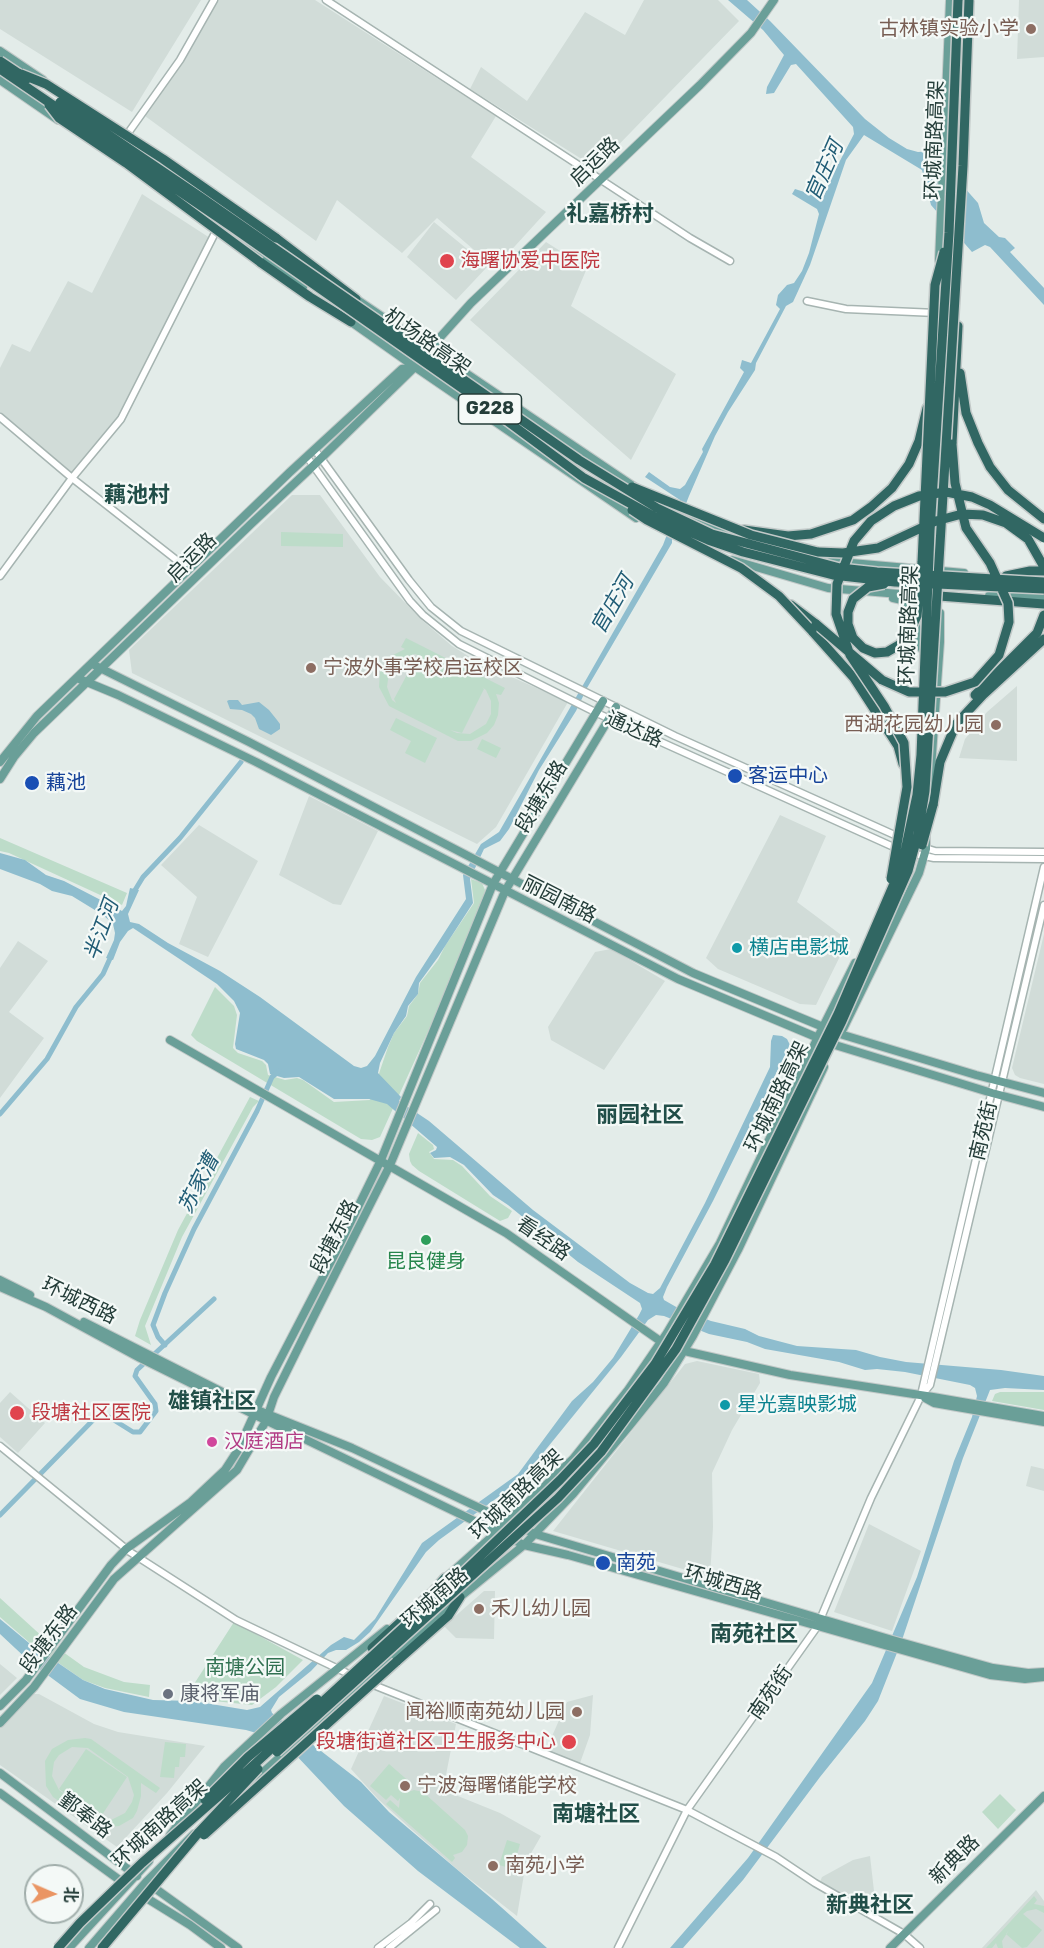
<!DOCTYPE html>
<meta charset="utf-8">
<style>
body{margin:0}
#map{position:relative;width:1044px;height:1948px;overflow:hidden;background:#e3ece9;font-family:Rubik,"Noto Sans SC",sans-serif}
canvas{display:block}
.north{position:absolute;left:24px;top:1864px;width:60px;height:60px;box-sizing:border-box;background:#f4f9f7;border:2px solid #a1aeab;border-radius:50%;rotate:92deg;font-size:16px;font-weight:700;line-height:24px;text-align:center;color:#243d39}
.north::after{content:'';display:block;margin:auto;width:21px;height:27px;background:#ea9563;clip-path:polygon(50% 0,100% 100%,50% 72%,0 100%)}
</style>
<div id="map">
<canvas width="1044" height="1948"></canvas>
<div class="north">北</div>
</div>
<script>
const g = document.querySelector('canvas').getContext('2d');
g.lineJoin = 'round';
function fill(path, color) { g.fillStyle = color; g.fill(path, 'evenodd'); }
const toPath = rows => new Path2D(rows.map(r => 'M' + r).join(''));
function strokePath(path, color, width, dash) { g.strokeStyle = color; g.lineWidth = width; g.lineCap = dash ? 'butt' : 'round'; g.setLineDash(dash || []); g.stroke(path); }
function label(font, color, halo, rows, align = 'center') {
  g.font = font + ' Rubik,"Noto Sans SC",sans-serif'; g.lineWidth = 4.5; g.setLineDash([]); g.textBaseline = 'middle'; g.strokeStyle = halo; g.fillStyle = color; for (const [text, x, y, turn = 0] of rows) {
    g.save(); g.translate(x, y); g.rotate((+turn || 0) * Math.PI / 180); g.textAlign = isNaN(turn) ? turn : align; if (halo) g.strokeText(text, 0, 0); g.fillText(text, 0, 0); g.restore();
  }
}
fill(toPath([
 [0,0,201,0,132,112,0,29],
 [218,0,315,0,496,116,471,157,546,212,495,268,437,218,402,253,337,200,316,241,145,116],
 [644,0,718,0,739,21,596,168,470,89,481,67,527,101,585,12,625,35],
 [1019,0,1044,0,1044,57,1017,59],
 [142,194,210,238,119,417,72,475,0,415,0,368,12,344,30,352,68,281,92,293],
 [434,222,488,266,456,300,407,257],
 [546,242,587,268,571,306,676,374,631,460,470,320],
 [292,495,320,495,380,577,423,621,452,646,478,662,568,702,496,827,477,844,132,673,129,650],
 [1017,686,1017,761,959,758,965,739,987,712],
 [309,796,378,831,341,905,333,904,279,875],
 [780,815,826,836,797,902,848,940,816,1005,800,1004,718,969,706,958],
 [199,825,258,861,208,957,179,944,197,897,161,865],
 [1044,934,1044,1084,1020,1078,1015,1075,1012,1068],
 [18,941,48,961,9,1012,44,1038,0,1098,0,968],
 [611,949,665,981,604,1070,551,1040,548,1027,595,952],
 [697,1361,759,1374,760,1383,732,1430,712,1473,713,1527,710,1577,553,1531,685,1364],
 [10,1392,45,1423,18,1453,0,1437,0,1403],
 [1031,1466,1044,1469,1044,1491,1026,1486],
 [869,1524,921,1551,892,1631,834,1612],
 [484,1591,495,1591,494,1639,456,1638,444,1626],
 [0,1664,17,1678,0,1695],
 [33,1694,39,1694,94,1724,118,1732,205,1746,167,1793,117,1847,0,1765,0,1727],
 [593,1695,590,1735,580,1763,546,1750,567,1702],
 [384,1696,456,1724,443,1790,500,1813,541,1836,526,1862,517,1916,458,1870,412,1830,378,1799,351,1769],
 [870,1856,874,1891,865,1908,820,1882,822,1877,853,1860],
 [1036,1890,1044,1901,1044,1948,982,1948]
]), '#d1dcd8');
fill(toPath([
 [281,532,343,534,343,547,281,546],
 [406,638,505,688,501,695,496,694,499,703,498,715,494,725,487,733,471,741,458,741,389,706,379,687,380,672,391,656,405,649,401,647],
 [415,654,420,656,417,656,394,699,396,703,392,700,387,687,389,672,400,659],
 [482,687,486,690,491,701,491,714,486,724,470,734,457,733,450,730,462,733,484,689],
 [396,718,437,738,425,763,405,753,411,741,390,730],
 [482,739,501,748,496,758,477,749],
 [0,838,127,893,122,905,9,853,0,851],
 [471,879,482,883,485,890,484,898,445,994,380,1137,372,1140,361,1139,197,1041,191,1035,215,987,234,1006,237,1015,233,1048,238,1053,262,1061,266,1065,268,1075,285,1080,297,1078,303,1080,334,1102,370,1100,388,1047,394,1033,407,1016,409,1006,418,994,420,983,438,960,445,946,474,903],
 [250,1097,259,1101,253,1107,182,1237,145,1326,151,1345,135,1336,140,1320,178,1230],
 [418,1133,433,1145,434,1149,429,1152,434,1159,453,1160,462,1166,490,1196,512,1211,508,1218,500,1221,419,1171,412,1165,410,1161,409,1154],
 [1000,1392,1044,1392,1044,1410,992,1401,995,1394],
 [0,1598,45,1639,84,1667,124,1682,150,1685,149,1697,105,1688,83,1680,30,1643,0,1617],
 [234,1622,303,1660,276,1687,252,1705,185,1698],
 [85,1738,91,1739,160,1788,156,1793,141,1783,141,1796,137,1811,133,1818,119,1826,103,1828,95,1826,53,1797,46,1786,45,1761,52,1749,68,1740],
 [72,1747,88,1748,128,1777,134,1795,132,1802,125,1813,111,1820,100,1818,127,1777,86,1749,59,1789,99,1818,59,1790,52,1776,54,1762,59,1755],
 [165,1742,186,1744,185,1757,180,1757,179,1767,175,1767,174,1778,160,1777],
 [389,1764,412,1784,405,1793,414,1790,423,1792,465,1830,468,1836,467,1845,462,1852,453,1855,455,1858,452,1862,386,1804,390,1800,399,1808,400,1798,398,1801,391,1795,386,1800,370,1786],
 [1000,1794,1016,1810,998,1829,982,1812],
 [507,1840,520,1844,513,1869,499,1865],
 [1034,1896,1037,1900,1034,1904,1044,1906,1044,1913,1036,1909,1027,1911,1023,1914,1042,1930,1027,1947,1022,1948,1006,1934,1009,1930,1002,1941,1003,1948,998,1948,996,1943,992,1948,986,1948]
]), '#bddcc9');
fill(toPath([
 [728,0,747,0,770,21,865,119,889,138,907,149,918,152,932,151,978,203,984,223,999,237,1005,238,1015,248,1010,252,1044,288,1044,305,990,247,985,245,972,252,931,205,922,170,864,135,846,160,810,265,793,302,786,306,756,363,755,370,728,412,715,436,689,496,672,539,672,543,587,688,576,711,539,770,509,829,500,841,484,849,470,879,473,903,438,957,419,983,418,994,408,1006,406,1016,394,1033,380,1063,378,1073,401,1097,399,1101,429,1121,533,1210,630,1283,648,1293,653,1294,660,1288,705,1203,770,1067,771,1041,773,1035,782,1036,787,1039,790,1045,713,1201,667,1287,663,1297,664,1300,678,1308,711,1321,745,1329,759,1336,797,1346,856,1350,880,1357,906,1362,1001,1370,1044,1376,1044,1390,1005,1388,990,1390,963,1458,902,1640,878,1701,865,1721,820,1777,743,1880,683,1948,670,1948,748,1858,872,1683,917,1577,954,1461,972,1417,977,1396,975,1388,970,1385,905,1372,877,1369,865,1370,839,1362,765,1349,747,1342,709,1334,664,1316,656,1315,648,1320,621,1357,530,1469,501,1495,439,1540,426,1552,370,1632,359,1642,346,1650,336,1650,328,1653,311,1671,279,1697,271,1710,272,1713,361,1782,389,1812,492,1899,547,1948,520,1948,418,1871,344,1806,293,1752,277,1739,246,1730,124,1712,80,1699,30,1662,0,1634,0,1619,29,1643,83,1680,105,1689,153,1700,193,1701,247,1710,260,1707,331,1645,344,1637,354,1640,375,1619,422,1543,518,1474,572,1401,593,1382,613,1358,639,1315,642,1309,640,1303,578,1262,508,1205,493,1195,464,1165,450,1157,434,1158,430,1153,436,1150,437,1147,387,1104,369,1099,334,1099,299,1077,284,1078,270,1074,268,1064,264,1060,236,1049,235,1044,240,1013,234,1001,217,984,133,928,128,931,120,942,113,960,106,958,114,940,115,933,113,924,103,915,72,896,52,891,40,884,0,869,0,853,25,860,46,875,64,881,122,911,126,906,130,888,139,890,128,914,130,922,139,924,168,943,220,971,260,997,354,1066,361,1068,367,1066,375,1056,416,977,466,899,463,875,481,844,499,832,663,545,680,500,645,477,649,472,670,487,680,489,685,485,703,452,702,449,744,372,740,368,742,360,751,363,780,309,776,305,778,295,787,285,794,283,802,271,809,253,819,214,817,209,792,194,795,189,823,198,832,176,854,134,853,127,796,64,791,65,774,93,766,94,767,87,784,55,763,30],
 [229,700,238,700,242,705,259,702,269,710,277,720,280,724,280,729,271,735,259,729,255,718,251,714,242,710,230,709,227,701]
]), '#8ebdce');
strokePath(toPath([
 [132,895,143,877,180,838,241,762],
 [0,1114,47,1059,76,1007,103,974,112,954],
 [165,1345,158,1337,153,1325,165,1293,194,1229,257,1111,272,1077,279,1071],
 [0,1515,101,1412,133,1432,140,1432,156,1411,155,1404,135,1376,137,1370,214,1299]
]), '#8ebdce', 5);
const minor = toPath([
 [326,0,690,238,730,261],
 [126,136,180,60,214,0],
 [807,301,846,309,936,313],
 [0,417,72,478,188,569],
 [315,450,409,580,431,607,461,631,675,736,899,837],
 [307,457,410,601,423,615,459,644,599,714,898,849],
 [0,576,72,478,121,419,218,227],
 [922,847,935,851,1044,852],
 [910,853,934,858,1044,859],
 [921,1395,1044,867],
 [0,1446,130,1552,236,1620,353,1676],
 [371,1684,687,1810,776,1857,815,1883,904,1934,920,1948],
 [378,1948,411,1923,430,1904],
 [389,1948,436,1910],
 [618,1948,687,1810,817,1627,871,1498,921,1396,930,1385,1044,905]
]);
const major = toPath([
 [0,51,43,80],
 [0,80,58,120],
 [958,169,964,0],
 [200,191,279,246],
 [206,217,303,287],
 [939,261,950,0],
 [353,297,636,488],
 [347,319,415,367,636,518],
 [426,353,471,303,700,85,751,33,774,0],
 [657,501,710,526,743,536],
 [786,548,829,561,964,573],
 [732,560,828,588,923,596],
 [989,596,1044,596],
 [893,598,902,600,914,618,922,649],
 [92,664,249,742,693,973,840,1034,976,1075,1044,1093],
 [77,678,118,695,256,762,678,979,835,1045,992,1093,1044,1107],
 [0,762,37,716,290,472,402,369,415,367],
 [0,779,14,757,34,733,251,524,313,466,417,365],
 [928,811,940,642,940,613],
 [843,1029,919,873,926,849,926,837],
 [170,1040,506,1233,663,1343],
 [0,1280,30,1295],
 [0,1287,46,1307,140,1358,259,1417,524,1545,568,1555,990,1675,1025,1679,1044,1677],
 [84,1322,262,1412,352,1448,535,1534,889,1639,993,1668,1028,1673,1044,1672],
 [680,1350,790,1375,933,1397,1044,1416],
 [925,1398,934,1403,1044,1422],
 [441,1582,497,1532,573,1459,628,1390,667,1333,720,1243,818,1037,855,963],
 [0,1706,26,1680,111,1565,126,1549,191,1502,225,1470,238,1450,271,1377,338,1248,381,1160,493,884,603,701],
 [0,1723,34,1687,114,1579,237,1470,253,1443,266,1421,274,1397,312,1320,390,1165,505,891,616,707],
 [0,1773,137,1876],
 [243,1790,460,1597,524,1545,573,1494,631,1424,664,1383,693,1336,738,1250,824,1067],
 [0,1793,125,1884],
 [170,1835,224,1767,281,1714,387,1629],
 [149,1884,238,1948],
 [140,1894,190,1925,221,1948],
 [69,1948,149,1861],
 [89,1948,146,1882,194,1834],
 [890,1948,1044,1796]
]);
const highway = toPath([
 [276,238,356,299],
 [260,262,310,297,351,322],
 [960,373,966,413,978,443,990,467,1008,490,1044,519],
 [952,444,958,326],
 [744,530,788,536,811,534,853,520,871,507,892,488,909,464,919,441,927,408],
 [1028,539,1044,567],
 [1006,576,1030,571,1044,571],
 [939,596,1044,604],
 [791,605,816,624],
 [812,631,854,678,898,746,903,764],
 [975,695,1037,633,1044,615],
 [933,805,940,762,956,724,983,695,1044,639],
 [372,1648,433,1592,445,1578],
 [396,1662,448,1616,460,1597]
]);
strokePath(minor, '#a6b4b1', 9);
strokePath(major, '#c2c9c8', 10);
strokePath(highway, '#c2c9c8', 12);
strokePath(minor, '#fff', 6);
strokePath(major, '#6a9f98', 8);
strokePath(highway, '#316763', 9);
const highwayBridge = toPath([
 [0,61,27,79],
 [0,69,232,227,476,398,584,478,653,516,708,540,743,552,833,575,895,582,1044,589],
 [21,74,46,84,163,159,276,238],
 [60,102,202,198,579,460,657,508,712,534,840,568,877,572,1044,582],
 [49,105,59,118,126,163,260,262],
 [632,487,751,535,818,552,843,553,878,548,936,521,962,514,983,515,1006,523,1028,539],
 [632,510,647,520,741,568,779,596,812,631],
 [884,584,868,587,853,599,848,612,848,624,853,638,863,648,875,653,887,652,899,645,908,636,917,616,922,562,935,285,944,252],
 [816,624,882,680,909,692,945,692,975,682,999,655,1009,622,1008,603,990,563,966,528,955,483,952,444],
 [922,845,933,805],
 [891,879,907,787,904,743,884,706,850,655,836,614,837,584,854,541,871,521,894,506,919,496,946,492,972,497,990,505,1044,538],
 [277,1752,558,1498,601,1452,676,1349,725,1260,842,1021,908,871,918,834,925,791,963,166,969,0],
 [205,1800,248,1757,317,1699],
 [204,1835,396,1662],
 [58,1948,80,1923,142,1863,246,1772,468,1568,560,1480,594,1444,655,1364,715,1264,838,1014,902,865,917,795,921,755,930,531,949,233,958,0],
 [102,1948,199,1832,258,1769]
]);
strokePath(highwayBridge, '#c2c9c8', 12, []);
strokePath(highwayBridge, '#316763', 9);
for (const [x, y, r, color] of [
 [1031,29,6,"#8d6e63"],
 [447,261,8,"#e0444e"],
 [311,668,6,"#8d6e63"],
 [996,725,6,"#8d6e63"],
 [735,776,8,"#1a4fb4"],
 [32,783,8,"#1a4fb4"],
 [737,948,6,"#0f9aa8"],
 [426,1240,6,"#2e9e5b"],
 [725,1405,6,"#0f9aa8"],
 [17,1413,8,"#e0444e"],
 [212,1442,6,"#d1479c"],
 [603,1563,8,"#1a4fb4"],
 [479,1609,6,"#8d6e63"],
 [168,1694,6,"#6b7280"],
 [577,1712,6,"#8d6e63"],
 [569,1742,8,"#e0444e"],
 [405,1786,6,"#8d6e63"],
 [493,1866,6,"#8d6e63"]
]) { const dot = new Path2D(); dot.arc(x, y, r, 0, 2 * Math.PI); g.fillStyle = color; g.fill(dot); strokePath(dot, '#f4f9f7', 2); }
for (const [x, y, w] of [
 [490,409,63]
]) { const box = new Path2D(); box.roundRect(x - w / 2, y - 15, w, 30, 4.5); g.fillStyle = '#f4f9f7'; g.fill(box); strokePath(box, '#243d39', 1.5); }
label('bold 18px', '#243d39', null, [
 ["G228",490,409]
]);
label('20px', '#785e54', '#f4f9f7', [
 ["古林镇实验小学",1019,29,"right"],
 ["宁波外事学校启运校区",323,668],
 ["西湖花园幼儿园",984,725,"right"],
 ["禾儿幼儿园",491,1609],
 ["闻裕顺南苑幼儿园",565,1712,"right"],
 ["宁波海曙储能学校",417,1786],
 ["南苑小学",505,1866]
], 'left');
label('20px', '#243d39', '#f4f9f7', [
 ["环城南路高架",935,140,-88],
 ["启运路",595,162,-44],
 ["机场路高架",427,342,35],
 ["启运路",192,558,-45],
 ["环城南路高架",909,625,-88],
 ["通达路",634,730,24],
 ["段塘东路",542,797,-59],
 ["丽园南路",559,900,27],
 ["环城南路高架",777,1097,-64],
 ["南苑街",984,1131,-77],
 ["段塘东路",335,1237,-63],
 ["看经路",543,1239,35],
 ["环城西路",79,1301,26],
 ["环城南路高架",517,1495,-44],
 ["环城西路",723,1583,16],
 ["环城南路",435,1598,-41],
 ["段塘东路",49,1639,-53],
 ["南苑街",771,1693,-55],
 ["鄞奉路",85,1816,37],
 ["环城南路高架",160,1824,-42],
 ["新典路",955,1860,-45]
]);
label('20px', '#be3a42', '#f4f9f7', [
 ["海曙协爱中医院",460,261],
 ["段塘社区医院",31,1413],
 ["段塘街道社区卫生服务中心",556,1742,"right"]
], 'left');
label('20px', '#164399', '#f4f9f7', [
 ["客运中心",748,776],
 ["藕池",46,783],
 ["南苑",616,1563]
], 'left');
label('20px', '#0d838f', '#f4f9f7', [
 ["横店电影城",749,948],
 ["星光嘉映影城",737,1405]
], 'left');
label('20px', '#27864d', '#f4f9f7', [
 ["昆良健身",426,1262]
]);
label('20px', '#b23c85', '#f4f9f7', [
 ["汉庭酒店",224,1442]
], 'left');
label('20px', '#307151', '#f4f9f7', [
 ["南塘公园",245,1668]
]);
label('20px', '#5b616d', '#f4f9f7', [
 ["康将军庙",180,1694]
], 'left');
label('italic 21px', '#215d76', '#f4f9f7', [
 ["官庄河",825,171,-66],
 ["官庄河",613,605,-60],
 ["半江河",102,930,-70],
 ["苏家漕",199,1184,-63]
]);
label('bold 22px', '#214e48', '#f4f9f7', [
 ["礼嘉桥村",610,215],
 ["藕池村",137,496],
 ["丽园社区",640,1116],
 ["雄镇社区",212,1402],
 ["南苑社区",754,1635],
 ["南塘社区",596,1815],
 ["新典社区",870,1906]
]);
</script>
